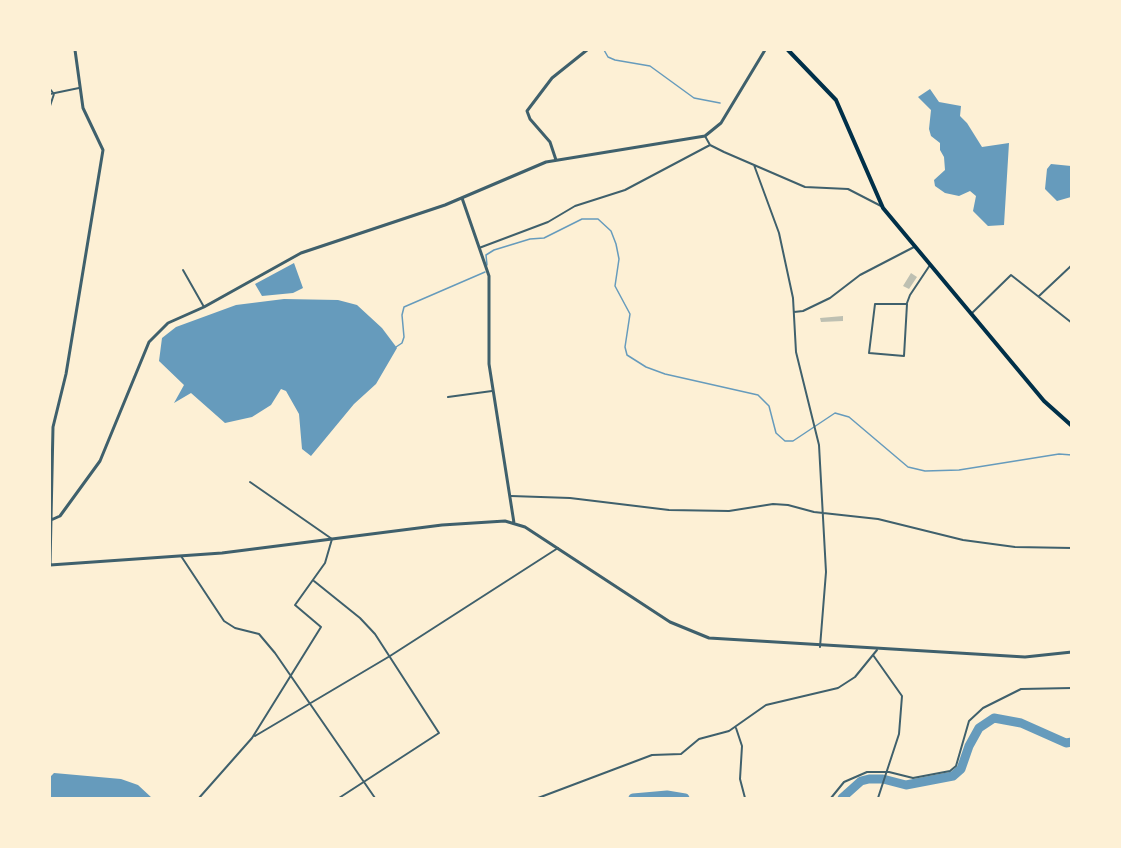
<!DOCTYPE html>
<style>
body{margin:0}
#map{position:relative;width:1121px;height:848px;overflow:hidden;background:#fdf0d5;font-family:"Alegreya Sans",sans-serif}
canvas{display:block}
.frame{position:absolute;inset:0;border:51px solid #fdf0d5;pointer-events:none}
</style>
<div id="map">
<canvas width="1121" height="848"></canvas>
<div class="frame"></div>
</div>
<script>
const g = document.querySelector('canvas').getContext('2d');
g.lineJoin = 'round';
function fill(path, color) { g.fillStyle = color; g.fill(path, 'evenodd'); }
const toPath = rows => new Path2D(rows.map(r => 'M' + r).join(''));
function strokePath(path, color, width, dash) { g.strokeStyle = color; g.lineWidth = width; g.lineCap = dash ? 'butt' : 'round'; g.setLineDash(dash || []); g.stroke(path); }
fill(toPath([
 [930,89,939,102,961,106,960,116,967,123,982,147,1009,143,1004,225,988,226,973,211,976,196,970,191,959,196,945,193,935,186,934,180,945,170,944,157,940,150,940,143,931,136,929,129,931,110,918,97],
 [1051,164,1071,166,1071,197,1057,201,1045,189,1047,169],
 [294,263,303,288,293,293,262,296,255,284],
 [284,299,338,300,357,305,382,328,397,348,376,384,354,404,311,456,302,449,299,414,286,391,281,389,271,405,252,417,225,423,191,393,174,403,184,385,159,361,162,338,176,327,236,305],
 [54,773,121,779,138,785,152,798,50,798,51,776]
]), '#669bbc');
strokePath(toPath([
 [604,50,608,57,615,60,650,66,694,98,720,103],
 [487,265,486,255,494,250,530,239,544,238,582,219,598,219,611,231,616,244,619,259,615,286,630,314,625,347,627,355,646,367,665,374,758,395,769,406,776,433,785,441,793,441,835,413,849,417,908,467,925,471,959,470,1059,454,1072,455],
 [396,347,402,343,404,337,402,315,404,307,485,272]
]), '#669bbc', 1.5);
strokePath(toPath([
 [633,798,667,795,685,798],
 [842,798,861,781,869,779,883,779,906,785,953,776,961,769,969,746,979,728,994,718,1021,723,1066,743,1072,742]
]), '#669bbc', 9);
fill(toPath([
 [911,273,917,277,909,289,903,286],
 [843,316,843,321,821,322,820,318]
]), '#bec0b2');
strokePath(toPath([
 [50,89,54,94],
 [50,94,79,88],
 [50,106,54,94],
 [705,136,710,145,724,152,805,187,848,189,881,206],
 [754,165,779,233,793,298,796,352,819,445,826,572,820,647],
 [479,248,548,222,575,206,625,190,710,145],
 [183,270,204,307],
 [1039,296,1072,265],
 [907,303,910,295,930,265],
 [875,304,907,304,904,356,869,353,875,304],
 [794,312,803,311,830,298,860,275,914,247],
 [971,314,1011,275,1072,323],
 [448,397,492,391],
 [50,454,51,454],
 [511,496,570,498,669,510,729,511,773,504,788,505,814,512,878,519,963,540,1015,547,1072,548],
 [181,556,224,621,235,628,259,634,275,653,375,798],
 [314,581,360,618,375,634,439,733,339,798],
 [50,619,50,565],
 [873,655,902,696,899,734,878,798],
 [736,728,742,746,740,779,745,798],
 [255,736,390,656,558,548],
 [199,798,252,738,321,627,295,605,325,563,332,539,250,482],
 [538,798,652,755,681,754,699,739,729,731,766,705,838,688,855,677,877,650],
 [831,798,844,782,867,772,889,772,913,778,950,771,956,766,969,721,983,708,1021,689,1072,688]
]), '#3f606c', 2);
strokePath(toPath([
 [556,160,550,142,530,119,527,111,552,78,587,50],
 [462,198,489,276,489,364,514,523],
 [51,520,60,516,100,461,149,342,168,323,204,307,301,253,445,205,546,162,705,136,721,123,765,50],
 [50,565,222,553,442,525,505,521,525,527,670,622,709,638,1025,657,1072,652],
 [50,565,53,427,66,374,103,150,83,108,75,50]
]), '#3f606c', 3);
strokePath(toPath([
 [788,50,836,100,883,208,1044,401,1072,426]
]), '#003049', 4);
</script>
